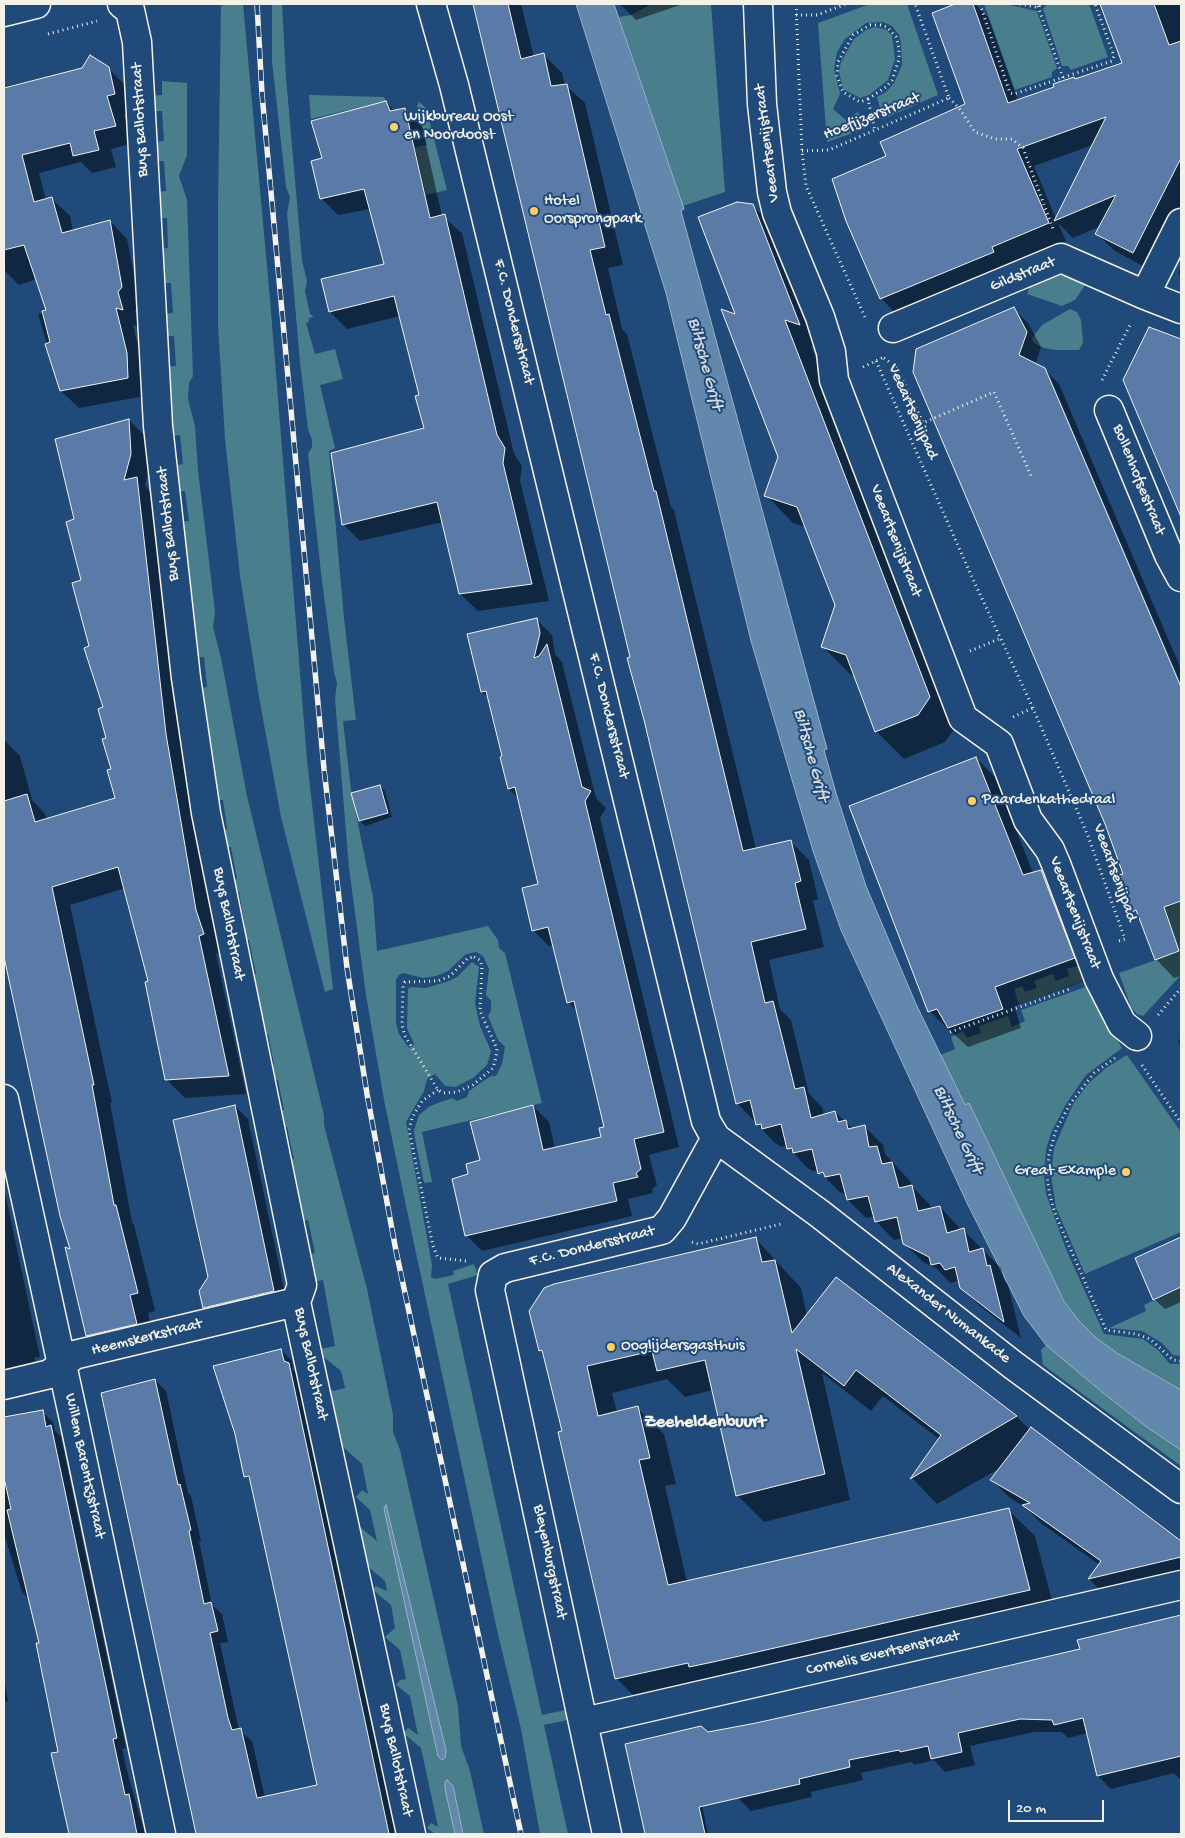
<!DOCTYPE html>
<style>
body{margin:0}
#map{position:relative;width:1185px;height:1838px;overflow:hidden;background:#1f4a7a;font-family:"Gochi Hand",sans-serif}
canvas{display:block}
.frame{position:absolute;inset:0;border:5px solid #f4f1e8;pointer-events:none}
.scale{position:absolute;left:1008px;top:1800px;width:96px;height:22px;box-sizing:border-box;border:2px solid #f4f1e8;border-top:0;padding-left:6px;font-size:15px;line-height:18px;white-space:nowrap;color:#f4f1e8;-webkit-text-stroke:4px #1f4a7a;paint-order:stroke}
</style>
<div id="map">
<canvas width="1185" height="1838"></canvas>
<div class="frame"></div>
<div class="scale">20 m</div>
</div>
<script>
const ctx = document.querySelector('canvas').getContext('2d');
ctx.lineJoin = 'round';
function fill(path, color) { ctx.fillStyle = color; ctx.fill(path, 'evenodd'); }
const toPath = rows => new Path2D(rows.map(r => 'M' + r).join(''));
function strokePath(path, color, width, dash) { ctx.strokeStyle = color; ctx.lineWidth = width; ctx.lineCap = dash ? 'butt' : 'round'; ctx.setLineDash(dash || []); ctx.stroke(path); }
function label(font, color, halo, rows, align = 'center') {
  ctx.font = font + ' "Gochi Hand",sans-serif'; ctx.lineWidth = 4; ctx.setLineDash([]); ctx.textBaseline = 'middle'; ctx.strokeStyle = halo; ctx.fillStyle = color; for (const [text, x, y, turn = 0] of rows) {
    ctx.save(); ctx.translate(x, y); ctx.rotate((+turn || 0) * Math.PI / 180); ctx.textAlign = isNaN(turn) ? turn : align; if (halo) ctx.strokeText(text, 0, 0); ctx.fillText(text, 0, 0); ctx.restore();
  }
}
fill(toPath([
 [228,4,243,4,270,299,307,760,333,989,325,992,281,817,259,697,240,576,225,439,218,326,218,205,221,6],
 [272,4,282,4,286,77,302,260,307,281,305,291,310,314,314,317,309,318,309,322,306,323,315,354,335,349,343,379,320,385,335,448,329,451,344,618,356,720,343,721,351,790,373,897,377,951,488,926,498,940,499,948,505,953,542,1103,422,1132,432,1182,424,1183,415,1139,414,1130,419,1115,430,1106,452,1098,457,1101,467,1097,469,1091,491,1076,496,1076,502,1064,505,1047,498,1040,488,1016,491,1011,491,1001,486,995,489,969,483,956,476,952,466,954,448,971,436,976,423,978,403,973,399,975,396,980,396,1023,399,1034,409,1048,414,1044,407,1028,408,989,411,987,426,988,449,981,457,977,472,962,479,967,475,1003,480,1026,491,1051,487,1065,473,1078,455,1087,445,1086,435,1074,427,1079,424,1091,406,1122,432,1265,431,1277,435,1279,454,1275,453,1271,474,1264,478,1275,448,1284,542,1715,570,1709,572,1719,544,1725,568,1834,540,1834,521,1729,497,1630,410,1225,384,1100,366,995,349,868,335,699,337,683,334,672,321,573,308,454,312,447,312,440,308,429,300,362,287,213,290,197,286,187,272,61],
 [652,4,711,4,725,192,683,206,619,17,631,15],
 [870,4,907,4,938,95,883,119,877,97,886,92,894,83,902,65,901,43,899,35,892,26,883,22,866,23,845,39,837,52,834,69,840,94,833,109,846,120,858,112,864,129,827,142,818,23],
 [984,4,1005,4,1037,11,1057,68,1052,72,1052,77,1015,90],
 [1047,4,1089,4,1108,57,1071,70,1068,66,1062,66,1043,9],
 [875,27,887,30,892,36,895,59,888,80,869,95,860,98,843,89,839,72,841,62,854,39,866,30],
 [162,81,187,83,187,155,179,176,187,200,193,376,189,383,188,399,195,426,198,470,215,611,213,627,221,658,247,796,324,1115,324,1125,367,1289,393,1415,393,1432,400,1450,458,1706,461,1746,470,1771,484,1834,435,1834,427,1828,431,1823,438,1827,421,1748,403,1733,408,1728,418,1735,410,1696,396,1685,400,1680,406,1679,400,1650,385,1637,395,1628,391,1605,373,1590,376,1586,387,1591,385,1581,358,1558,349,1518,377,1541,370,1510,356,1497,362,1490,368,1494,362,1464,333,1438,327,1386,333,1391,345,1388,341,1371,315,1350,335,1346,323,1280,308,1283,304,1256,315,1253,308,1220,296,1223,283,1162,294,1159,287,1127,276,1129,273,1113,284,1110,278,1080,266,1082,263,1067,274,1064,268,1034,257,1036,244,976,256,974,249,940,238,942,234,928,245,926,239,892,227,893,225,881,237,879,231,847,219,848,216,832,227,829,223,800,211,801,195,689,207,687,204,657,192,658,178,522,189,521,185,491,174,492,171,466,183,464,180,435,168,436,164,367,176,366,174,336,163,336,161,314,173,313,171,283,160,283,157,249,168,248,167,218,155,218,154,192,166,191,164,161,153,161,151,142,164,141,162,111,150,111,150,96,162,95],
 [309,95,384,97,386,101,311,119],
 [419,102,425,107,428,115,447,190,426,195,415,147,427,145,417,106],
 [1060,271,1086,284,1075,300,1062,306,1027,294,1031,283],
 [1070,309,1077,312,1081,320,1083,343,1079,350,1056,350,1044,348,1034,343,1032,338,1042,325],
 [1181,902,1181,975,1143,1016,1137,1014,1131,1007,1119,973,1179,952,1164,908],
 [1080,965,1085,980,1019,1004,1014,989,1022,986,1025,992,1037,988,1034,981,1053,974,1056,981,1069,976,1067,969],
 [1088,986,1096,1004,1122,1048,1086,1075,1066,1104,1051,1133,1046,1150,1044,1176,1046,1194,1066,1249,1104,1334,1143,1339,1158,1350,1170,1364,1181,1364,1181,1390,1117,1353,1095,1337,1079,1321,1064,1300,969,1103,965,1105,940,1055,955,1049,951,1037,963,1031,967,1038,981,1033,979,1026,1008,1016,1012,1027,1025,1021,1021,1010],
 [1127,1055,1181,1132,1181,1232,1085,1274,1056,1208,1051,1175,1054,1148,1073,1104,1089,1083,1106,1068],
 [1181,1288,1181,1356,1173,1355,1162,1343,1142,1331,1109,1328,1146,1311,1144,1305],
 [1046,1345,1102,1392,1148,1428,1181,1450,1181,1466,1043,1365,1041,1350]
]), '#497e8c');
const water = toPath([
 [576,4,614,4,683,206,684,209,681,211,827,749,824,750,836,793,866,886,916,1004,965,1105,969,1103,1064,1301,1079,1321,1095,1337,1117,1353,1181,1390,1181,1450,1148,1428,1102,1392,1046,1345,1024,1316,967,1203,841,930,813,851,751,641,666,293,576,4],
 [386,1505,446,1750,445,1758,442,1760,438,1756,386,1518,384,1508,386,1505],
 [447,1780,453,1786,463,1834,455,1834,445,1789,445,1782,447,1780]
]);
fill(water, '#6388ad');
strokePath(water, '#9db2c5', 1);
fill(toPath([
 [474,4,521,4,534,57,543,54,562,73,565,85,585,103,623,265,608,268,622,329,627,334,671,507,674,510,756,849,791,842,809,860,818,899,813,901,824,947,769,960,780,1009,791,1020,809,1094,822,1107,824,1115,835,1112,853,1129,864,1126,883,1145,885,1154,910,1181,912,1186,930,1205,931,1209,940,1207,958,1226,960,1231,963,1230,1001,1268,1004,1280,1008,1285,1021,1338,980,1306,961,1287,958,1281,950,1283,937,1269,923,1262,904,1243,903,1238,894,1240,876,1221,875,1216,866,1218,848,1200,846,1195,838,1191,819,1170,813,1171,806,1167,787,1145,782,1147,775,1143,737,1103],
 [620,4,683,4,636,20],
 [958,4,975,4,988,17,1018,101,1123,64,1102,4,1181,4,1181,210,1150,270,1115,251,1097,234,1101,226,1073,238,1058,223,1066,241,1009,265,1011,270,898,316,881,298,887,157,966,105,947,8],
 [1093,145,1056,219,1034,166],
 [108,68,126,86,132,112,124,114,133,143,111,149,116,167,92,173,81,162,39,173,46,200,52,199,70,216,73,231,110,221,127,239,140,305,135,310,140,326,133,325,144,372,145,396,79,408,61,391,38,314,47,311,37,279,19,285,4,270,4,87,83,69],
 [386,102,395,111,404,109,422,127,442,216,462,233,514,454,522,466,520,481,549,601,478,611,460,594,443,522,360,541,343,524,425,429,420,396,400,316,347,329,330,312,386,265,370,209,338,215,321,198,323,159],
 [753,206,781,234,826,351,811,346,957,725,945,742,904,759,876,731,855,676,850,674,823,647,836,605,806,527,793,523,766,495,779,457,737,316],
 [1181,267,1181,277,1178,273],
 [1013,308,1028,323,1041,347,1035,365,1044,369,1059,384,1181,669,1181,684,1050,377,1047,377,1181,690,1181,852,1134,873,1107,824,916,376],
 [1150,329,1181,340,1181,513,1124,380],
 [129,420,147,438,148,473,145,486,155,496,184,754,214,929,221,952,216,954,246,1094,185,1098,167,1080,150,982,125,888,70,905,112,1103,110,1103,132,1222,134,1225,155,1311,148,1313,155,1342,105,1354,87,1336,72,1251,61,1216,4,948,4,740,20,756,32,800,45,814,47,820,117,798,104,708,90,647,76,520],
 [536,619,552,635,555,654,562,662,596,798,606,808,600,818,679,1147,649,1155,657,1185,652,1189,653,1193,628,1199,632,1216,482,1251,466,1235,470,1175,533,1106,549,1122,555,1149,603,1138,606,1127,578,1012,568,1002,553,945,549,946,533,930,539,885,519,799,509,789,490,699,482,692],
 [976,758,995,777,1033,873,1041,871,1060,890,1093,978,1014,1006,1021,1028,968,1047,929,1011],
 [380,786,385,791,392,817,365,826,360,821,353,794],
 [1181,877,1181,976,1174,978,1156,959,1131,892],
 [1181,1036,1181,1045,1178,1042],
 [235,1106,248,1119,287,1304,218,1321,204,1307],
 [4,1188,40,1357,34,1358,36,1363,4,1371],
 [1181,1238,1181,1302,1165,1309,1154,1299,1137,1258],
 [756,1239,801,1288,807,1316,836,1279,1017,1417,1030,1430,1031,1428,1181,1543,1181,1581,1107,1597,1089,1579,1100,1565,1042,1524,1025,1507,1010,1498,992,1480,1002,1467,937,1504,912,1478,939,1439,883,1396,871,1411,822,1373,850,1500,764,1522,738,1496,713,1390,685,1397,667,1379,612,1393,617,1412,637,1408,664,1434,676,1484,665,1486,687,1582,1008,1510,1035,1536,1056,1616,643,1705,616,1678,563,1432,545,1355,540,1350],
 [281,1350,292,1361,293,1370,299,1375,397,1834,328,1834,326,1825,284,1834,197,1834,102,1394,155,1380,166,1391,188,1493,191,1496,201,1541,199,1541,212,1605,222,1614,228,1642,220,1643,239,1730,252,1741,265,1797,318,1786,252,1482,246,1476],
 [42,1412,53,1422,55,1431,61,1437,126,1748,122,1749,129,1779,145,1834,71,1834,68,1824,77,1822,40,1643,30,1601,22,1592,4,1534,4,1418],
 [1181,1617,1181,1780,1174,1773,1111,1789,1098,1776,1088,1733,1068,1738,1062,1732,1034,1732,970,1746,975,1765,945,1772,934,1760,914,1765,912,1762,861,1773,863,1780,811,1792,812,1797,751,1811,738,1798,721,1731,1081,1650,1079,1641],
 [4,1677,8,1701,4,1702],
 [627,1745,690,1746,708,1834,645,1834]
]), '#0007');
const building = toPath([
 [473,4,508,4,521,59,544,53,551,86,567,84,605,247,590,250,606,315,609,314,654,491,656,491,743,851,791,840,801,881,795,883,806,929,751,942,765,1003,773,1001,795,1089,804,1087,811,1118,835,1111,838,1122,846,1120,848,1129,865,1125,869,1147,877,1146,882,1164,892,1162,899,1188,912,1185,918,1211,940,1206,947,1233,964,1228,969,1252,983,1248,987,1266,990,1265,1004,1322,960,1288,955,1267,945,1270,940,1263,931,1265,929,1257,903,1244,897,1217,875,1222,868,1196,847,1200,840,1174,825,1177,823,1172,818,1174,812,1149,793,1153,792,1148,787,1149,781,1124,762,1129,761,1124,756,1125,750,1100,736,1104,644,720,627,658,630,657,473,4],
 [955,4,973,4,1008,103,1054,87,1053,84,1074,77,1075,79,1122,63,1100,4,1154,4,1169,45,1181,41,1181,158,1133,253,1095,234,1116,195,1054,221,1106,117,1017,149,1049,223,992,247,994,252,880,299,846,221,832,179,886,156,880,142,965,104,932,13,955,4],
 [90,55,109,67,115,94,107,96,116,126,94,131,99,150,73,156,70,143,22,155,34,202,52,197,62,233,110,220,122,287,118,292,123,310,116,308,127,353,128,378,60,391,45,344,50,342,42,311,46,310,24,245,4,250,4,88,82,68,90,55],
 [386,101,390,111,405,108,430,218,445,214,497,435,505,448,503,463,532,584,459,594,437,502,342,525,331,453,424,428,415,396,419,395,394,296,329,312,321,279,384,264,364,189,320,199,311,161,322,158,311,121,386,101],
 [737,202,753,204,800,325,785,320,930,697,918,715,875,732,846,655,821,647,835,605,797,507,764,496,778,457,721,309,735,314,698,217,737,202],
 [1014,307,1027,332,1019,355,1045,368,1181,687,1181,901,1164,907,1179,951,1155,960,1136,910,1132,912,1125,894,1118,875,1123,874,1105,824,913,372,916,349,1014,307],
 [1149,327,1181,339,1181,517,1123,380,1149,327],
 [129,419,131,454,124,480,137,477,166,734,196,910,204,934,199,936,229,1076,165,1080,145,982,148,981,118,867,52,887,94,1085,92,1085,114,1205,116,1205,138,1293,130,1295,137,1324,86,1336,65,1247,70,1249,60,1216,4,957,4,801,27,794,35,822,115,798,107,770,111,769,102,739,106,738,98,709,103,707,84,648,89,646,72,583,81,580,66,522,74,519,55,439,129,419],
 [537,618,540,633,534,658,539,656,547,644,582,787,591,791,585,801,664,1132,634,1139,641,1169,636,1173,638,1177,613,1183,617,1201,465,1236,452,1179,468,1174,466,1164,480,1160,470,1122,533,1105,543,1150,601,1137,599,1128,604,1127,574,1001,567,1003,548,927,532,931,522,888,538,884,515,787,508,789,500,757,502,756,486,691,481,692,467,634,537,618],
 [976,757,1023,875,1041,870,1075,958,995,987,1003,1009,948,1028,937,1009,928,1012,849,806,976,757],
 [380,785,388,813,359,821,351,793,380,785],
 [235,1105,274,1291,203,1308,199,1291,208,1277,173,1120,235,1105],
 [756,1237,762,1262,775,1260,792,1333,836,1277,1017,1416,910,1479,941,1435,856,1370,844,1386,796,1349,825,1474,736,1496,705,1360,657,1371,652,1351,587,1366,598,1416,638,1406,650,1458,639,1460,668,1585,1009,1508,1030,1590,713,1662,689,1667,688,1663,615,1679,558,1432,562,1431,542,1350,539,1351,529,1311,544,1288,554,1284,756,1237],
 [1181,1237,1181,1287,1153,1300,1135,1258,1181,1237],
 [281,1349,284,1361,289,1363,389,1834,196,1834,101,1393,155,1379,178,1485,180,1484,191,1530,189,1531,204,1604,211,1602,218,1631,210,1633,228,1718,232,1730,241,1728,257,1798,317,1785,249,1476,244,1477,235,1434,213,1366,281,1349],
 [43,1410,46,1427,51,1425,117,1738,113,1739,125,1795,129,1794,137,1834,69,1834,51,1753,58,1752,36,1643,39,1643,7,1510,11,1509,4,1478,4,1417,43,1410],
 [1031,1427,1181,1541,1181,1557,1088,1579,1101,1561,1022,1505,1030,1503,990,1480,1031,1427],
 [1181,1615,1181,1756,1097,1776,1083,1718,1054,1725,1052,1720,1020,1719,958,1733,962,1752,931,1759,928,1746,900,1752,899,1750,849,1760,850,1767,799,1779,800,1784,699,1807,705,1834,645,1834,625,1744,701,1726,708,1732,756,1723,887,1694,1080,1649,1077,1640,1181,1615]
]);
fill(building, '#5a7ba8');
strokePath(building, '#f4f1e8', 1);
const street = toPath([
 [122,4,130,10,137,42,158,426,186,678,206,813,302,1285,296,1302,411,1834],
 [431,4,454,85,706,1121,711,1130,716,1138,820,1214,1013,1365,1181,1489],
 [758,4,762,104,772,192,777,213,820,317,831,352,834,380,963,718,999,744,1028,820,1050,850,1056,864,1099,979,1122,1024,1137,1036],
 [1145,295,1181,223],
 [893,328,1061,258,1145,295,1181,309],
 [1109,410,1169,555,1181,577],
 [4,1099,73,1415,161,1834],
 [4,1385,50,1374,74,1355,296,1302],
 [584,1722,1181,1585],
 [607,1834,490,1290,493,1275,505,1268,662,1230,672,1218,716,1138]
]);
const secondary = toPath([
 [4,12,36,4]
]);
strokePath(street, '#f4f1e8', 31);
strokePath(secondary, '#f4f1e8', 31);
strokePath(toPath([
 [796,4,802,151,806,186,865,317],
 [980,4,1010,93,1014,94,1112,61,1114,56,1095,4],
 [1020,4,1036,7,1043,4],
 [1038,6,1063,78],
 [796,15,817,15,846,4],
 [48,34,97,21],
 [949,98,959,108,975,132,995,139,1012,139,1023,148,1053,229],
 [868,99,860,102,843,92,837,76,838,62,853,35,870,25,880,25,887,27,896,37,899,48,899,59,892,80,886,87,868,99,875,131],
 [802,151,829,150,949,98,915,4],
 [884,358,897,368,923,423,994,392,1032,478],
 [876,361,971,575,1033,708,1088,836,1125,939,1116,942],
 [863,367,884,357],
 [1102,380,1131,323],
 [970,651,1001,638],
 [1013,717,1033,708],
 [474,957,480,960,482,966,480,1011,497,1049,496,1057,493,1068,473,1085,457,1092,443,1093,438,1090,405,1036,402,1025,403,986,405,982,438,981,450,976,468,958,474,957],
 [1158,1015,1181,988],
 [950,1032,1070,989],
 [1115,1058,1094,1073,1070,1104,1056,1130,1049,1155,1047,1178,1050,1196,1056,1216,1106,1330,1136,1334,1150,1339,1173,1360,1181,1361],
 [1142,1065,1181,1123],
 [438,1090,422,1101,412,1118,409,1130,433,1246,438,1258,467,1261],
 [692,1242,698,1244,781,1224]
]), '#f4f1e8', 3, [1, 4]);
strokePath(street, '#1f4a7a', 28);
strokePath(secondary, '#1f4a7a', 28);
const rail = toPath([
 [257,4,262,94,324,769,347,968,367,1094,396,1251,521,1834]
]);
strokePath(rail, '#f4f1e8', 5.5);
strokePath(rail, '#1f4a7a', 4, [11]);
for (const [x, y, r, color] of [
 [394,127,5,"#ffd166"],
 [534,211,5,"#ffd166"],
 [972,801,5,"#ffd166"],
 [1126,1172,5,"#ffd166"],
 [611,1347,5,"#ffd166"]
]) { const dot = new Path2D(); dot.arc(x, y, r, 0, 2 * Math.PI); ctx.fillStyle = color; ctx.fill(dot); strokePath(dot, '#1f4a7a', 2); }
label('16px', '#f4f1e8', '#1f4a7a', [
 ["Hoefijzerstraat",872,117,-22],
 ["Buys Ballotstraat",141,120,-93],
 ["Veeartsenijstraat",768,143,-97],
 ["Gildstraat",1023,275,-22],
 ["F.C. Dondersstraat",513,322,76],
 ["Veeartsenijpad",912,412,66],
 ["Bollenhofsestraat",1138,480,68],
 ["Buys Ballotstraat",169,524,-96],
 ["Veeartsenijstraat",895,541,69],
 ["F.C. Dondersstraat",608,716,76],
 ["Veeartsenijpad",1114,873,70],
 ["Veeartsenijstraat",1074,913,69],
 ["Buys Ballotstraat",228,924,79],
 ["F.C. Dondersstraat",592,1247,-14],
 ["Alexander Numankade",948,1314,38],
 ["Heemskerkstraat",147,1338,-14],
 ["Buys Ballotstraat",310,1364,78],
 ["Willem Barentszstraat",84,1466,78],
 ["Bleyenburgstraat",549,1562,78],
 ["Cornelis Evertsenstraat",883,1654,-13],
 ["Buys Ballotstraat",395,1760,78]
]);
label('16px', '#f4f1e8', '#1f4a7a', [
 ["Wijkbureau Oost",404,118],
 ["en Noordoost",404,136],
 ["Hotel",544,202],
 ["Oorsprongpark",544,220],
 ["Paardenkathedraal",982,801],
 ["Great Example",1116,1172,"right"],
 ["Ooglijdersgasthuis",621,1347]
], 'left');
label('italic 18px', '#d7dcdc', '#1f4a7a', [
 ["Biltsche Grift",704,364,75],
 ["Biltsche Grift",810,755,75],
 ["Biltsche Grift",957,1130,65]
]);
label('bold 18px', '#f4f1e8', '#1f4a7a', [
 ["Zeeheldenbuurt",705,1423]
]);
</script>
